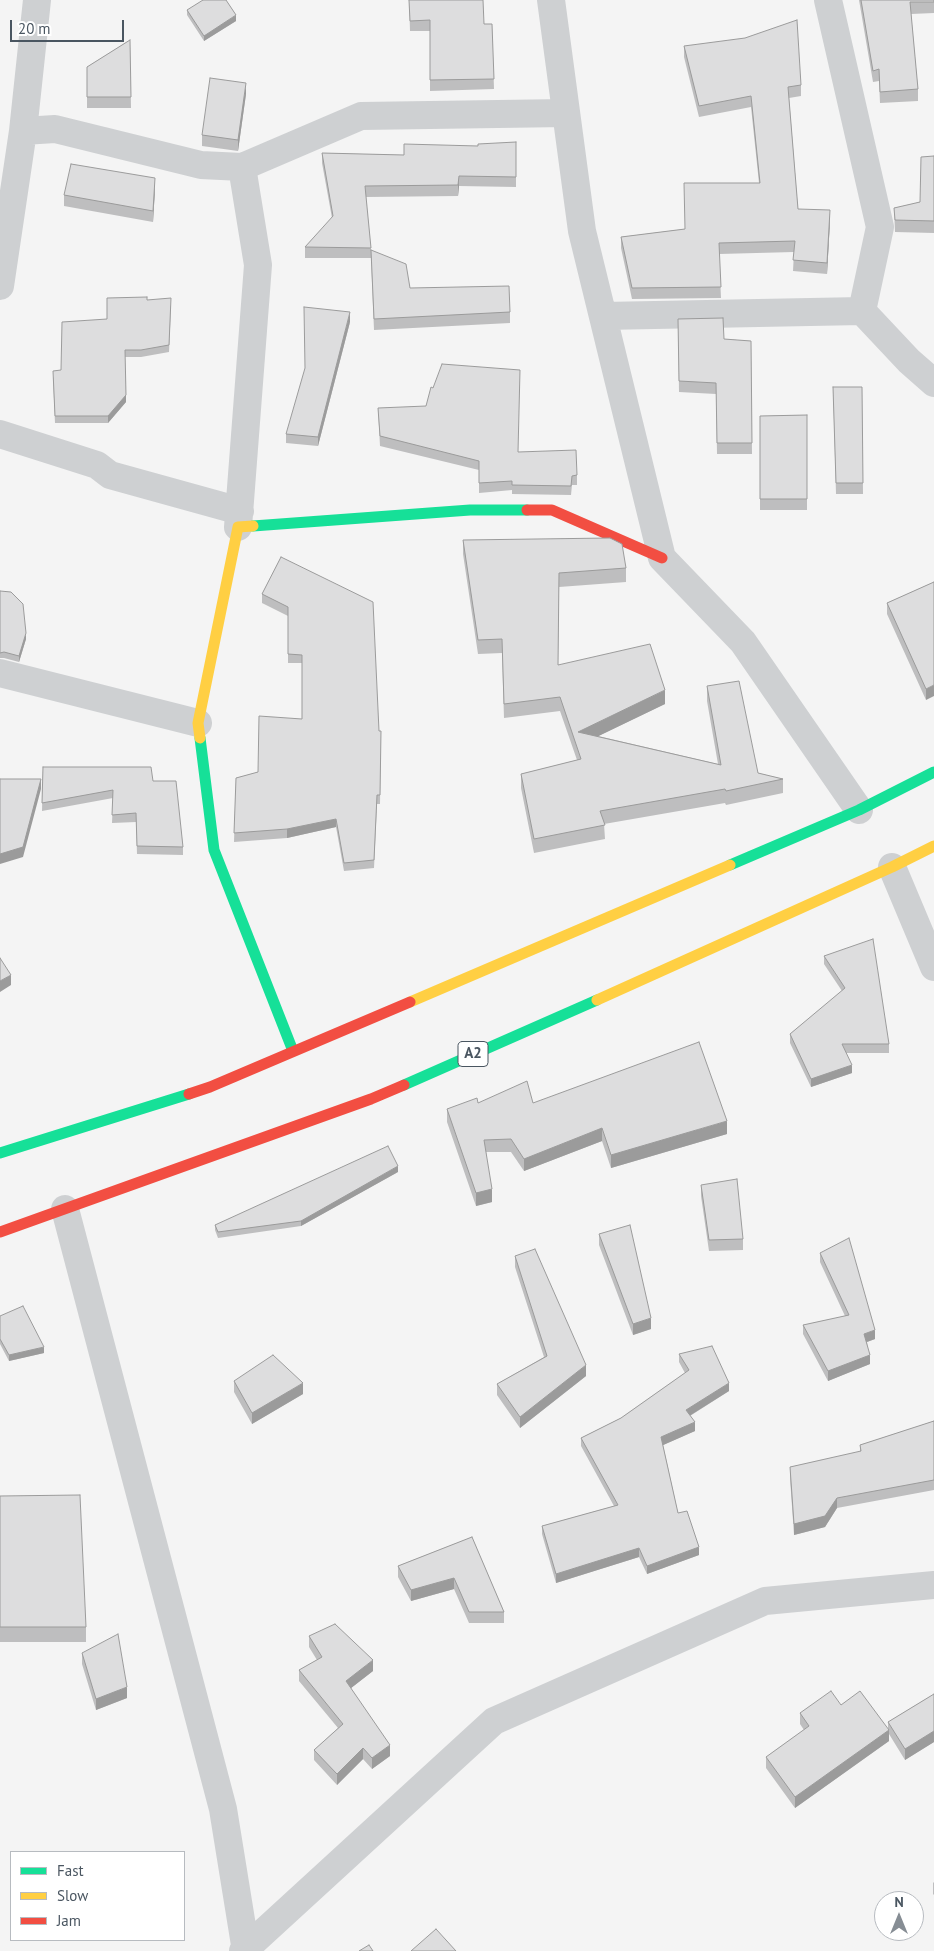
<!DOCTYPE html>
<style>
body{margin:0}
#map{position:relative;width:934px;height:1951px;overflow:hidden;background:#f4f4f4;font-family:"PT Sans",sans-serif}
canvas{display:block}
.legend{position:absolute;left:10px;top:1851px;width:175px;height:90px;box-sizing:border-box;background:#fff;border:1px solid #b7bbc0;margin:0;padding:6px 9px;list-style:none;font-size:15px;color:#4a5661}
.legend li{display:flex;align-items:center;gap:10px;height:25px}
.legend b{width:25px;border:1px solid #b7bbc0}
.north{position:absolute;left:874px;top:1891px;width:50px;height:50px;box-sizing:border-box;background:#fff;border:1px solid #b7bbc0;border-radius:50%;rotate:0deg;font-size:14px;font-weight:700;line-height:20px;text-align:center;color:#4a5661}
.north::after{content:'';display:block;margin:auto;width:18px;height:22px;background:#868d94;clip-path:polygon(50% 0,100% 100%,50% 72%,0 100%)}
.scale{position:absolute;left:10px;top:20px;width:114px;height:22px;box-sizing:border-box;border:2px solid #4a5661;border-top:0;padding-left:6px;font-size:15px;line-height:18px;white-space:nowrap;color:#4a5661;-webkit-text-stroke:4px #fff;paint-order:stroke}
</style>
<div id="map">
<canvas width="934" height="1951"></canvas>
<ul class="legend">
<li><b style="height:6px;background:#16e098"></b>Fast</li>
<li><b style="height:6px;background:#ffcf43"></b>Slow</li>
<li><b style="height:6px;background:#f24e42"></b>Jam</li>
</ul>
<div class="north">N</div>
<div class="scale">20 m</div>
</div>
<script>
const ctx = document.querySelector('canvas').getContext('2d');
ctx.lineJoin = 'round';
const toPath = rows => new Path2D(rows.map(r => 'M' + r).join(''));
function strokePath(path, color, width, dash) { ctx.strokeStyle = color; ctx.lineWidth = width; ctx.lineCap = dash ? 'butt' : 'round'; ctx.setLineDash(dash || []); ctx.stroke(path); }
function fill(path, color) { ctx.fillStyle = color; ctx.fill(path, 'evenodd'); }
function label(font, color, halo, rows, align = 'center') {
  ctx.font = font + ' "PT Sans",sans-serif'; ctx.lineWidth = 4; ctx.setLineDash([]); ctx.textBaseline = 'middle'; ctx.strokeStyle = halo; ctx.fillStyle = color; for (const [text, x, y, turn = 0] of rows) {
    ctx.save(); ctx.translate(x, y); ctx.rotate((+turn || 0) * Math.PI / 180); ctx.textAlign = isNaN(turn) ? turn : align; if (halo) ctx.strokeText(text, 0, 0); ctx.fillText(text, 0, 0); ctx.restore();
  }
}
strokePath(toPath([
 [551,0,582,231,662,558,743,642,859,810],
 [828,0,880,227,862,311],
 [23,131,55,129,201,165,242,167],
 [0,286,23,131,37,0],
 [603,316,862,311,909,361,934,383],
 [0,434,97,465,110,475,240,511],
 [238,527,258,265,242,167,361,116,566,113],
 [0,673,198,723],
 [892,867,934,967],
 [65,1209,223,1809,246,1951],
 [243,1951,494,1721,765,1601,934,1585]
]), '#ced0d2', 28);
strokePath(toPath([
 [253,526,470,510,527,510],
 [200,738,214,850,293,1051],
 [730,865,859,810,934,772],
 [404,1085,597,1000],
 [0,1153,189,1094]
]), '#16e098', 11);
strokePath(toPath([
 [200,738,198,723,238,527,253,526],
 [597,1000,892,867,934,846],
 [410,1002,730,865]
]), '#ffcf43', 11);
strokePath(toPath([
 [527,510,552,510,662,558],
 [189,1094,210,1087,410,1002],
 [0,1232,371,1099,404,1085]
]), '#f24e42', 11);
fill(toPath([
 [409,0,484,24,492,24,494,89,430,91,430,31,410,31],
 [859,0,934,0,934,13,911,14,918,89,918,101,880,103,879,81,873,82],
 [187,10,236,21,204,41,187,15],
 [130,40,131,108,87,108,87,67],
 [684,46,801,85,801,96,789,98,798,209,830,221,827,274,793,271,794,252,719,254,721,298,632,299,621,248,621,237,685,229,759,183,751,107,699,117,684,57],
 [246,94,238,151,202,146,202,135],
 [516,142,516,187,459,186,458,196,366,197,371,250,410,288,510,312,510,323,374,330,371,258,305,258,305,247,332,218,322,163,322,153,404,155,478,146],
 [934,156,934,233,895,232,894,208,920,202],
 [155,189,153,222,64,206,64,195],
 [147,300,171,306,169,352,141,357,125,357,126,402,108,423,55,423,53,378,61,370,107,319],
 [678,319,724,339,751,341,752,454,717,454,716,394,679,392],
 [350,322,318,446,286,443,286,434],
 [833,387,862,387,863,494,836,494],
 [378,408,518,452,577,475,577,485,572,485,571,495,512,494,512,490,479,493,479,470,380,446],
 [807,415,807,510,760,510,760,416],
 [463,540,626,568,626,582,559,587,558,665,665,704,598,736,718,764,707,701,707,686,758,773,783,779,783,793,726,805,725,803,604,824,605,839,534,853,521,788,521,774,577,760,560,711,504,718,502,653,478,654,463,554],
 [281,557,379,731,381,731,380,804,377,804,374,868,344,871,336,827,287,838,234,842,236,778,258,772,302,719,302,663,288,663,288,616,262,603,262,594],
 [934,582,926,700,887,614,887,603],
 [0,591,26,639,19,662,4,658,0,658],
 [43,767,153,781,183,847,183,855,137,854,136,822,112,823,113,798,42,811],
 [824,956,889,1044,889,1053,846,1053,852,1073,811,1087,790,1043,790,1034,842,991,824,964],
 [478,1103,727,1134,611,1168,602,1141,524,1171,511,1152,486,1152,492,1202,476,1206,447,1122,447,1109],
 [398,1172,301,1226,218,1238,215,1230,215,1225],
 [701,1185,743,1239,743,1250,709,1251,701,1196],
 [599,1234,651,1329,633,1335,599,1245],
 [820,1253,875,1339,867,1342,870,1364,828,1381,803,1334,803,1325,845,1316,820,1262],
 [515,1256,586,1376,520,1428,497,1395,497,1384,544,1357,515,1267],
 [0,1316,44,1353,9,1361,0,1344],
 [679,1354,729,1391,690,1416,695,1431,663,1445,678,1513,699,1555,647,1574,639,1557,556,1583,542,1534,542,1526,614,1506,581,1446,581,1438,621,1418,685,1373,679,1362],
 [234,1381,303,1394,252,1424,234,1392],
 [934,1421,934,1490,837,1508,825,1527,794,1535,790,1478,790,1467,860,1452,860,1445],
 [0,1496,86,1627,86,1642,0,1642],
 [472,1537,504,1612,504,1623,469,1623,454,1589,411,1601,398,1577,398,1566],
 [309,1636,373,1671,351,1688,390,1756,372,1769,363,1759,337,1785,314,1760,314,1750,338,1728,299,1681,299,1670,317,1660,309,1647],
 [82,1653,127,1698,96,1710,82,1664],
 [934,1694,934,1742,905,1760,889,1734,889,1741,795,1808,766,1768,766,1757,804,1730,800,1724,800,1713,841,1705,888,1729,888,1722],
 [934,1882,934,1895,933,1894,933,1883]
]), '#bebebf');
fill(toPath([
 [236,15,236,21,204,41,204,36],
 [246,83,246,94,238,151,238,140],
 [459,176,459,186,458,196,458,185],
 [155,178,155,189,153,222,153,211],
 [830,210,830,221,827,274,827,263],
 [350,312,350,322,318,446,318,437],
 [126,395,126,402,108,423,108,416],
 [26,633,26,639,19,662,19,656],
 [934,685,934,696,926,700,926,689],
 [665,690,665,704,578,746,578,732],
 [41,779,41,789,23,857,0,864,0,854],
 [336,819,336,827,287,838,287,829],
 [11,975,11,985,0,992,0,981],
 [852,1065,852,1073,811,1087,811,1079],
 [727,1121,727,1134,611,1168,611,1155],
 [602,1128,602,1141,524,1171,524,1159],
 [398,1166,398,1172,301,1226,301,1221],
 [492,1189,492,1202,476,1206,476,1193],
 [651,1318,651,1329,633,1335,633,1324],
 [875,1330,875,1339,864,1343,864,1334],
 [44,1347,44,1353,9,1361,9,1355],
 [870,1355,870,1364,828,1381,828,1371],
 [586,1365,586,1376,520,1428,520,1417],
 [303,1383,303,1394,252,1424,252,1413],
 [729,1383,729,1391,686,1418,686,1410],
 [695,1422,695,1431,661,1446,661,1437],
 [837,1498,837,1508,825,1527,794,1535,794,1524],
 [699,1547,699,1555,647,1574,647,1566],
 [639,1548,639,1557,556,1583,556,1574],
 [454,1578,454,1589,411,1601,411,1590],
 [373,1660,373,1671,346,1692,346,1681],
 [127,1687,127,1698,96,1710,96,1699],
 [889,1730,889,1741,795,1808,795,1797],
 [934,1731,934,1742,905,1760,905,1749],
 [390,1745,390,1756,372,1769,372,1758],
 [363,1748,363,1759,337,1785,337,1774]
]), '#9b9b9b');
const building = toPath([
 [203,0,226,0,236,15,204,36,187,10,203,0],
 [409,0,483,0,484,24,492,24,494,79,430,80,430,20,410,21,409,0],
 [861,0,934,0,934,2,910,2,918,89,880,92,879,69,873,71,861,0],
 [797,20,801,85,788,87,798,209,830,210,827,263,793,260,795,241,719,243,721,287,632,288,621,237,685,229,684,183,760,183,751,96,699,106,684,46,745,38,797,20],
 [130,40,131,97,87,97,87,67,130,40],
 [210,78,246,83,238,140,202,135,210,78],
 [516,142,516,177,459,176,458,185,365,186,371,248,305,247,333,216,322,153,404,155,404,144,478,146,478,144,516,142],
 [934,156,934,221,895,220,894,208,920,202,921,157,934,156],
 [71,164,155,178,153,211,64,195,71,164],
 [371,250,406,264,410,288,509,286,510,312,374,319,371,250],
 [147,297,147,300,171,298,169,345,141,350,125,350,126,395,108,416,55,416,53,371,61,370,62,322,107,319,107,298,147,297],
 [304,307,350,312,318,437,286,434,305,368,304,307],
 [723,318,724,339,751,341,752,443,717,443,716,383,679,381,678,319,723,318],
 [442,364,520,370,518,452,576,450,577,475,572,476,571,486,512,485,512,481,479,483,479,461,380,436,378,408,426,406,431,387,433,388,442,364],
 [833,387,862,387,863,483,836,483,833,387],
 [807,415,807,499,760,499,760,416,807,415],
 [610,538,622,544,626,568,559,573,558,665,650,644,665,690,578,732,721,765,707,686,739,681,758,773,783,779,726,791,725,789,600,811,605,825,534,839,521,774,581,759,560,697,504,704,502,639,478,640,463,540,610,538],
 [281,557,373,602,379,731,381,731,380,795,377,795,374,860,344,863,336,819,287,829,234,833,236,778,258,772,259,716,302,719,302,655,288,654,288,607,262,594,281,557],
 [934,582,934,685,926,689,887,603,934,582],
 [0,591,11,592,23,604,26,633,19,656,4,652,0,653,0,591],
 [43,767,151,767,153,781,176,781,183,847,137,846,136,813,112,815,113,790,42,803,43,767],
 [0,779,41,779,23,847,0,854,0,779],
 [873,939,889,1044,842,1044,852,1065,811,1079,790,1034,845,988,824,956,873,939],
 [0,958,11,975,0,981,0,958],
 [699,1042,727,1121,611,1155,602,1128,524,1159,511,1139,484,1140,492,1189,476,1193,447,1109,477,1098,478,1103,527,1081,533,1103,699,1042],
 [388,1146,398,1166,301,1221,218,1232,215,1225,388,1146],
 [737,1179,743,1239,709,1240,701,1185,737,1179],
 [630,1225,651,1318,633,1324,599,1234,630,1225],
 [849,1238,875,1330,864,1334,870,1355,828,1371,803,1325,849,1315,820,1253,849,1238],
 [535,1249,586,1365,520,1417,497,1384,547,1356,515,1256,535,1249],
 [23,1306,44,1347,9,1355,0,1339,0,1316,23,1306],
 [712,1346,729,1383,686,1410,695,1422,661,1437,678,1513,687,1511,699,1547,647,1566,639,1548,556,1574,542,1526,618,1505,581,1438,621,1418,689,1370,679,1354,712,1346],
 [273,1355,303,1383,252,1413,234,1381,273,1355],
 [934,1421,934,1480,837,1498,825,1516,794,1524,790,1467,861,1451,860,1445,934,1421],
 [80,1495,86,1627,0,1627,0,1496,80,1495],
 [472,1537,504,1612,469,1612,454,1578,411,1590,398,1566,472,1537],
 [335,1624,373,1660,346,1681,390,1745,372,1758,363,1748,337,1774,314,1750,343,1724,299,1670,322,1657,309,1636,335,1624],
 [118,1634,127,1687,96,1699,82,1653,118,1634],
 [831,1691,841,1705,860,1691,889,1730,795,1797,766,1757,809,1726,800,1713,831,1691],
 [934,1694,934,1731,905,1749,888,1722,934,1694],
 [436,1929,456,1951,411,1951,436,1929],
 [369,1945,373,1951,359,1951,369,1945]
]);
fill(building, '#ddddde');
strokePath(building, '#9b9b9b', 1);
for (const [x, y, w] of [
 [473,1054,30]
]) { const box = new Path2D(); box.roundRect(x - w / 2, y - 12.5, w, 25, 4); ctx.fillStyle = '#fff'; ctx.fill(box); strokePath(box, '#4a5661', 1); }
label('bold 15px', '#4a5661', null, [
 ["A2",473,1054]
]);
</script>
